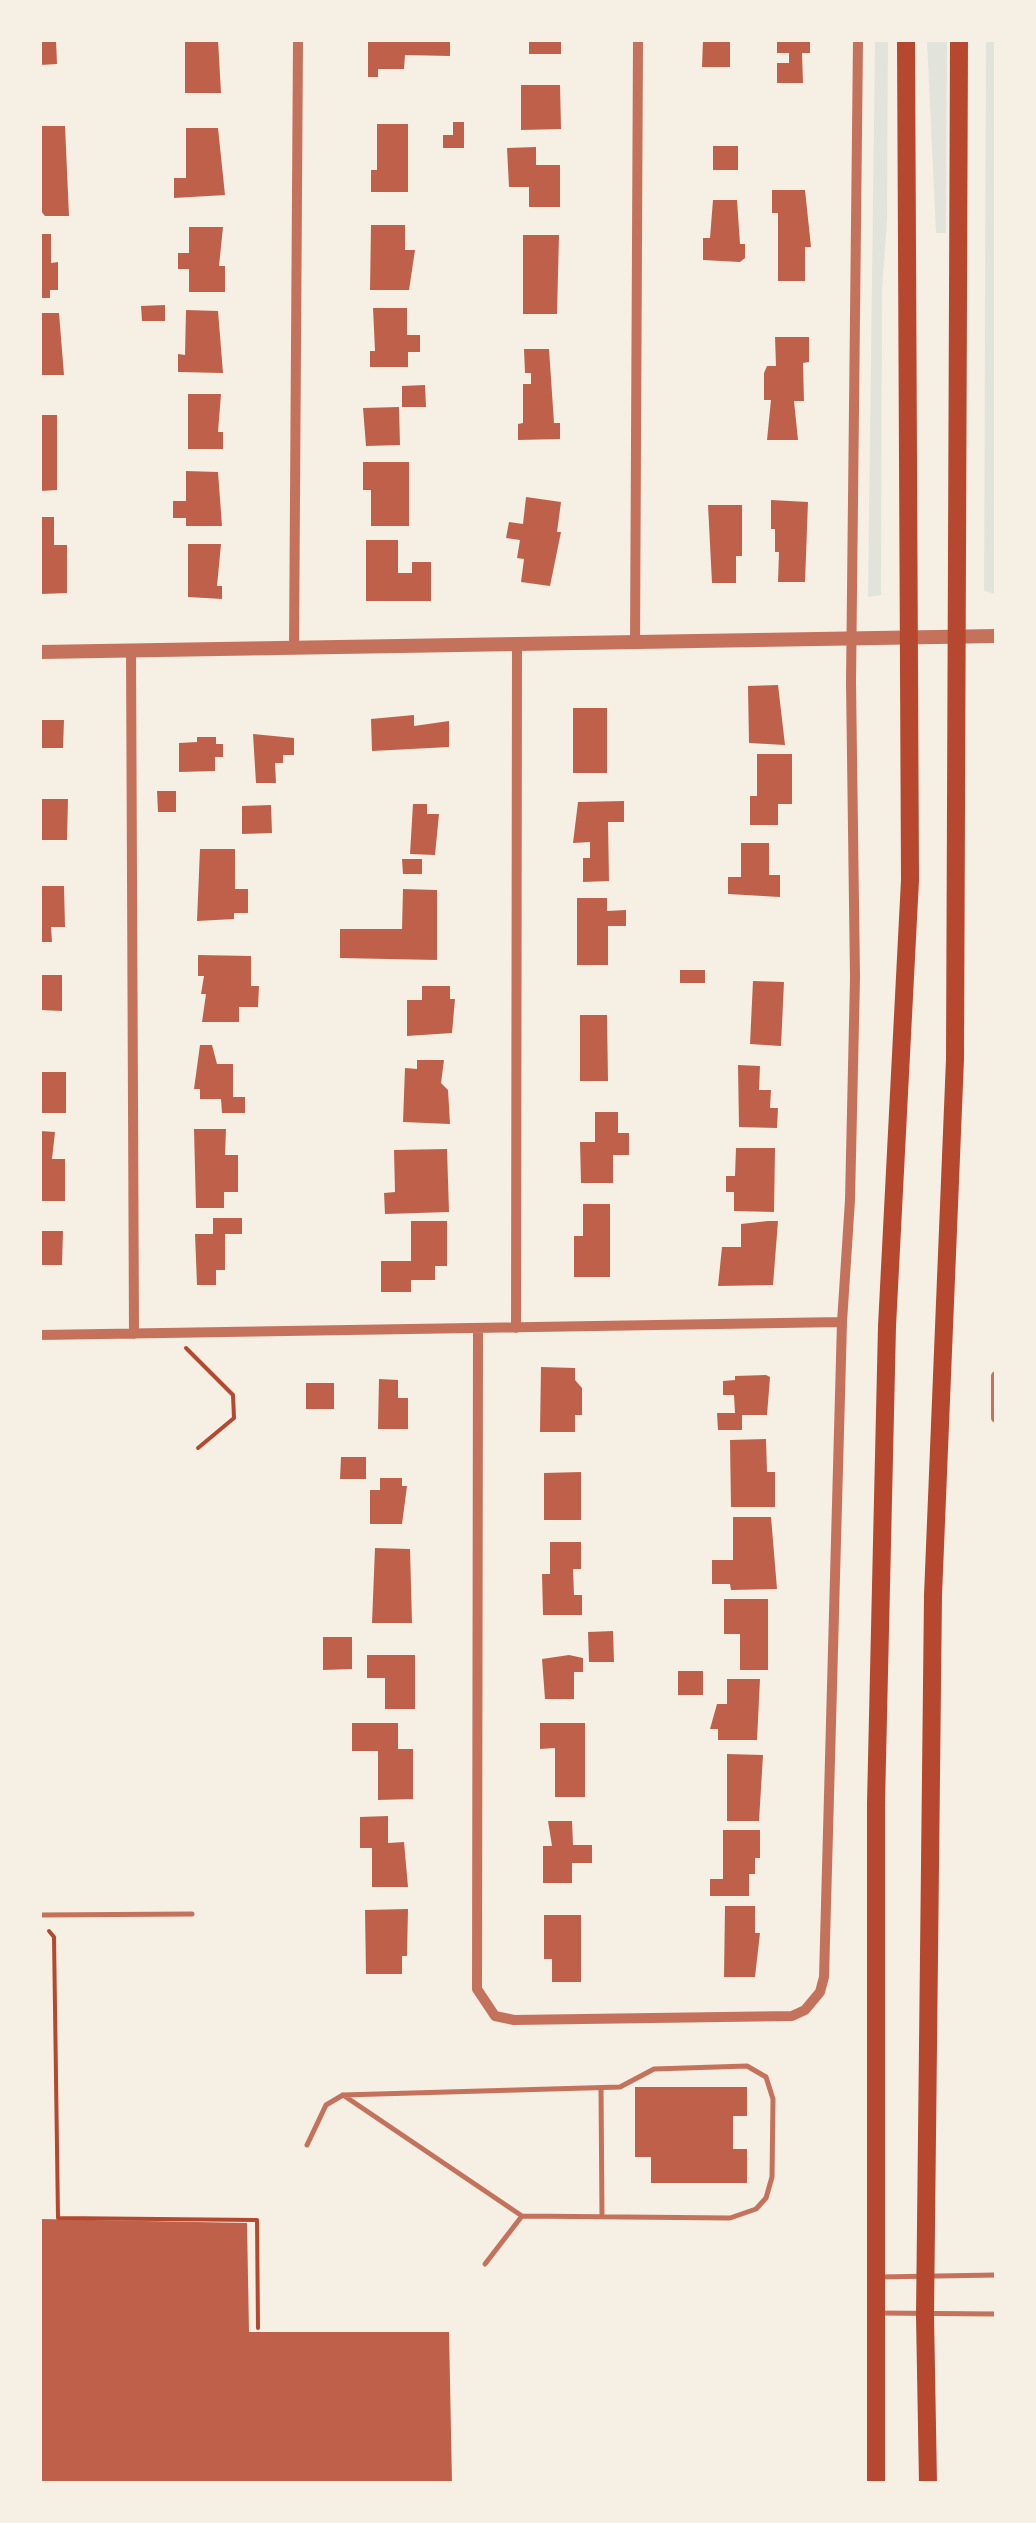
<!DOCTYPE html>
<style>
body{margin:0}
#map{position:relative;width:1036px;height:2523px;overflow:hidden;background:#f6efe4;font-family:Rubik,sans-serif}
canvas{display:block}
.frame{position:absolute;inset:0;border:42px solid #f6efe4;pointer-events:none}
</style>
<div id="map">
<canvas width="1036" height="2523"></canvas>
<div class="frame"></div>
</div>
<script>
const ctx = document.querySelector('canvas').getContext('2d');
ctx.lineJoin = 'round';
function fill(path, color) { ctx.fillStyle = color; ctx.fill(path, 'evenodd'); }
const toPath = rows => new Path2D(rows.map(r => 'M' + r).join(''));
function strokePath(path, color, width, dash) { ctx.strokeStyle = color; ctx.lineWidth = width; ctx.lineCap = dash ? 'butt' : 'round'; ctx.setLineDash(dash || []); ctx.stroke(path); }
fill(toPath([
 [875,40,888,40,887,220,882,290,881,595,868,597],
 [927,40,947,40,946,233,936,233],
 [986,40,996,40,996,594,984,591]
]), '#e2e4dc');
fill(toPath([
 [40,40,56,40,57,64,40,65],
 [185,40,218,40,221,93,185,93],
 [368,40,450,40,450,56,405,55,404,69,378,69,378,77,368,77],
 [529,40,561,40,561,54,529,54],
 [703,40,730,40,730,67,702,67],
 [777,40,810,40,810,53,802,53,803,83,777,83,777,63,789,63,789,53,777,53],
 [521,85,560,85,561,129,521,130],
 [453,122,464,122,464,148,443,148,443,135,453,135],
 [377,124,408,124,408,192,371,192,371,170,377,170],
 [40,126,65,126,69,216,45,216,40,210],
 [186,128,218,128,225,195,174,198,174,178,186,178],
 [713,146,738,146,738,170,713,170],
 [536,147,536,165,560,165,560,207,529,207,529,187,509,187,507,148],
 [772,190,805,190,811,247,805,247,805,281,778,281,778,213,772,213],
 [713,200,737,200,740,244,745,244,745,258,740,262,703,260,703,238,710,238],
 [371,225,405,225,405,250,415,250,409,290,370,290],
 [189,227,223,227,219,266,225,266,225,292,189,292,189,269,178,269,178,253,189,253],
 [40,234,51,234,51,263,58,262,58,290,50,290,50,298,40,298],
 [523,235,559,235,557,314,523,314],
 [165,305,165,321,142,321,141,306],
 [373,308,407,308,407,335,420,335,420,352,408,352,408,367,370,367,370,351,375,351],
 [186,310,218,311,223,373,178,372,178,354,185,355],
 [40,313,59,313,64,375,40,375],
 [775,337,809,337,809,362,803,363,804,401,794,401,798,440,767,440,771,400,764,400,764,373,767,366,776,366],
 [524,349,549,349,554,423,560,423,560,439,518,440,518,424,523,423,523,384,531,384,531,373,525,373],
 [425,385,426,407,402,407,402,386],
 [188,394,221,394,218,432,223,432,223,449,188,449],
 [399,407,400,445,366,446,363,408],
 [40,415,57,415,57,490,40,491],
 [363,462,409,462,409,526,371,526,371,490,363,490],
 [186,471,218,472,222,526,186,526,186,518,173,518,173,501,186,501],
 [526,497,561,502,557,532,561,532,550,586,521,582,524,559,517,558,520,540,506,538,509,522,523,524],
 [771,500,808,502,805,582,778,582,779,552,775,552,775,529,771,529],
 [708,505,742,505,742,556,736,556,736,583,712,583],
 [40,517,54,517,54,545,67,545,67,593,41,594],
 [366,540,398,540,398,573,412,573,412,562,431,562,431,601,366,601],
 [188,544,221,544,217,586,222,586,222,599,188,597],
 [778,685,785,745,749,743,748,686],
 [573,708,607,708,607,773,573,773],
 [414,715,414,726,449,721,449,747,372,751,371,719],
 [40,720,64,720,63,748,40,748],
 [253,734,294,738,294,755,283,755,283,763,275,763,276,783,256,783],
 [197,737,216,737,216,744,223,744,223,757,215,757,215,771,179,772,179,743,197,742],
 [757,754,792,754,792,804,778,804,778,825,750,825,750,796,757,796],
 [157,791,176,791,176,812,158,812],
 [40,799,68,799,67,840,40,840],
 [624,801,624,822,608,822,609,881,583,882,583,858,590,858,590,842,573,843,578,802],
 [413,804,427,804,427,814,439,814,435,855,410,854],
 [271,805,272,833,242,834,242,806],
 [741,843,769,843,769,875,780,875,780,897,728,894,728,877,741,877],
 [200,849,235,849,235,889,248,889,248,913,234,913,234,919,197,921],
 [402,859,422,859,422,874,403,874],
 [40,886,64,886,65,927,51,927,52,942,40,942],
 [403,889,437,890,437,960,340,958,340,929,402,929],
 [577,898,607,898,607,911,626,910,626,926,608,926,608,965,577,965],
 [198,955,251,956,251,986,259,986,258,1007,239,1007,239,1022,202,1022,206,994,201,994,204,976,198,976],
 [680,970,705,970,705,983,680,983],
 [40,975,62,975,62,1011,40,1010],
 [753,981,784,982,781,1046,750,1044],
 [422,986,450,986,450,999,455,999,452,1033,407,1036,407,1000,422,1000],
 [580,1015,607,1015,608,1081,580,1081],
 [200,1045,212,1045,217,1064,233,1064,233,1097,245,1097,245,1113,222,1113,221,1099,200,1099,200,1089,194,1089],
 [417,1060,444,1060,441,1083,448,1090,450,1124,403,1122,405,1068,417,1069],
 [738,1065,760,1066,759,1090,771,1090,770,1108,778,1108,777,1128,739,1127],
 [40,1072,66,1072,66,1113,40,1113],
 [595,1112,618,1112,618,1133,629,1133,629,1155,613,1155,613,1183,581,1183,580,1142,595,1142],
 [194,1129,226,1129,225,1155,238,1155,238,1192,224,1192,224,1208,196,1208],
 [40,1131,55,1132,52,1159,65,1159,65,1201,40,1201],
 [736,1148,775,1148,774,1212,734,1211,734,1192,726,1192,726,1176,735,1176],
 [447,1149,449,1212,385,1214,384,1193,395,1192,394,1150],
 [583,1204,610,1204,610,1277,574,1277,574,1236,583,1236],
 [213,1218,242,1218,242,1234,225,1234,225,1270,216,1270,216,1285,197,1285,195,1234,213,1234],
 [411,1221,447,1221,447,1266,435,1266,435,1280,411,1280,411,1292,381,1292,381,1261,411,1261],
 [768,1221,778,1221,773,1285,718,1286,722,1247,741,1247,741,1224],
 [40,1231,63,1231,62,1265,40,1265],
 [541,1367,575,1368,575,1380,582,1388,582,1415,575,1415,575,1432,540,1432],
 [766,1375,770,1377,767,1415,742,1415,742,1430,718,1430,717,1413,735,1413,734,1395,723,1395,723,1381,735,1380,735,1376],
 [379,1379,398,1380,398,1398,408,1398,408,1429,378,1429],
 [306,1383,334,1383,334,1409,306,1409],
 [766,1439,767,1472,775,1472,775,1507,731,1507,730,1440],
 [341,1457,366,1457,366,1479,340,1479],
 [581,1472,581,1520,544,1520,544,1473],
 [380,1478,402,1478,402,1486,407,1486,402,1524,370,1524,370,1490,380,1490],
 [733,1517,771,1517,777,1589,731,1590,730,1584,712,1584,712,1560,733,1560],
 [550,1542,581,1542,581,1569,573,1569,574,1595,582,1595,582,1615,543,1615,542,1574,550,1574],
 [375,1548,410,1549,412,1623,372,1623],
 [724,1599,768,1599,768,1670,740,1670,740,1634,724,1634],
 [613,1631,614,1662,589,1662,588,1632],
 [323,1637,352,1637,352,1669,323,1670],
 [367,1655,415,1655,415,1709,385,1709,385,1678,367,1678],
 [569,1655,583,1658,583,1672,574,1672,574,1699,545,1699,542,1659],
 [678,1671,703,1671,703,1695,678,1695],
 [727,1679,760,1679,757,1740,718,1740,718,1729,710,1729,717,1704,727,1704],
 [352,1723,398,1723,398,1749,413,1749,413,1799,378,1800,378,1751,352,1751],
 [540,1723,585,1723,585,1797,555,1797,555,1748,540,1749],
 [727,1754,763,1755,759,1821,727,1821],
 [388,1816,388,1843,404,1842,408,1887,372,1887,372,1848,360,1848,360,1817],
 [548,1821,572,1821,573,1845,592,1845,592,1863,572,1863,572,1883,543,1883,543,1846,552,1846],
 [723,1830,760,1830,760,1858,755,1858,755,1874,749,1874,749,1896,710,1896,710,1879,723,1879],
 [725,1906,755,1906,755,1933,760,1933,755,1977,724,1977],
 [408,1909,407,1956,402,1956,402,1974,366,1974,365,1910],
 [544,1915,581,1915,581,1982,552,1982,552,1959,544,1959],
 [635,2087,747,2087,747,2116,733,2116,733,2149,747,2149,747,2183,651,2183,651,2157,635,2157],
 [40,2219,247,2223,249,2332,449,2332,452,2483,40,2483]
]), '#bf614a');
strokePath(toPath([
 [186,1348,233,1395,234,1418,198,1448],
 [49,1931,54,1937,58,2218,257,2220,258,2328]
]), '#b5482f', 4);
strokePath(toPath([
 [40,1915,192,1914],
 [601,2088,602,2217],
 [307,2145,326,2105,343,2095,620,2087,654,2069,747,2066,766,2077,773,2099,772,2177,766,2198,756,2209,730,2218,522,2216,343,2095],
 [485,2264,522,2216],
 [879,2277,996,2275],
 [878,2313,996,2314]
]), '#c5725c', 5);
strokePath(toPath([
 [635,642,638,40],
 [294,648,298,40],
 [131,650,134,1334],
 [478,1328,477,1989,495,2016,514,2020,792,2016,805,2010,820,1992,824,1977,842,1322,850,1200,855,978,851,682,858,40],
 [516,1328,517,643],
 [40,1335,842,1322],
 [996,1376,996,1418]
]), '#c5725c', 10);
strokePath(toPath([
 [40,652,996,636]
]), '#c5725c', 14);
strokePath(toPath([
 [876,2483,876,1803,887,1326,910,880,906,40],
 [928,2483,925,2315,933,1595,955,1059,959,40]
]), '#b5482f', 18);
</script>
